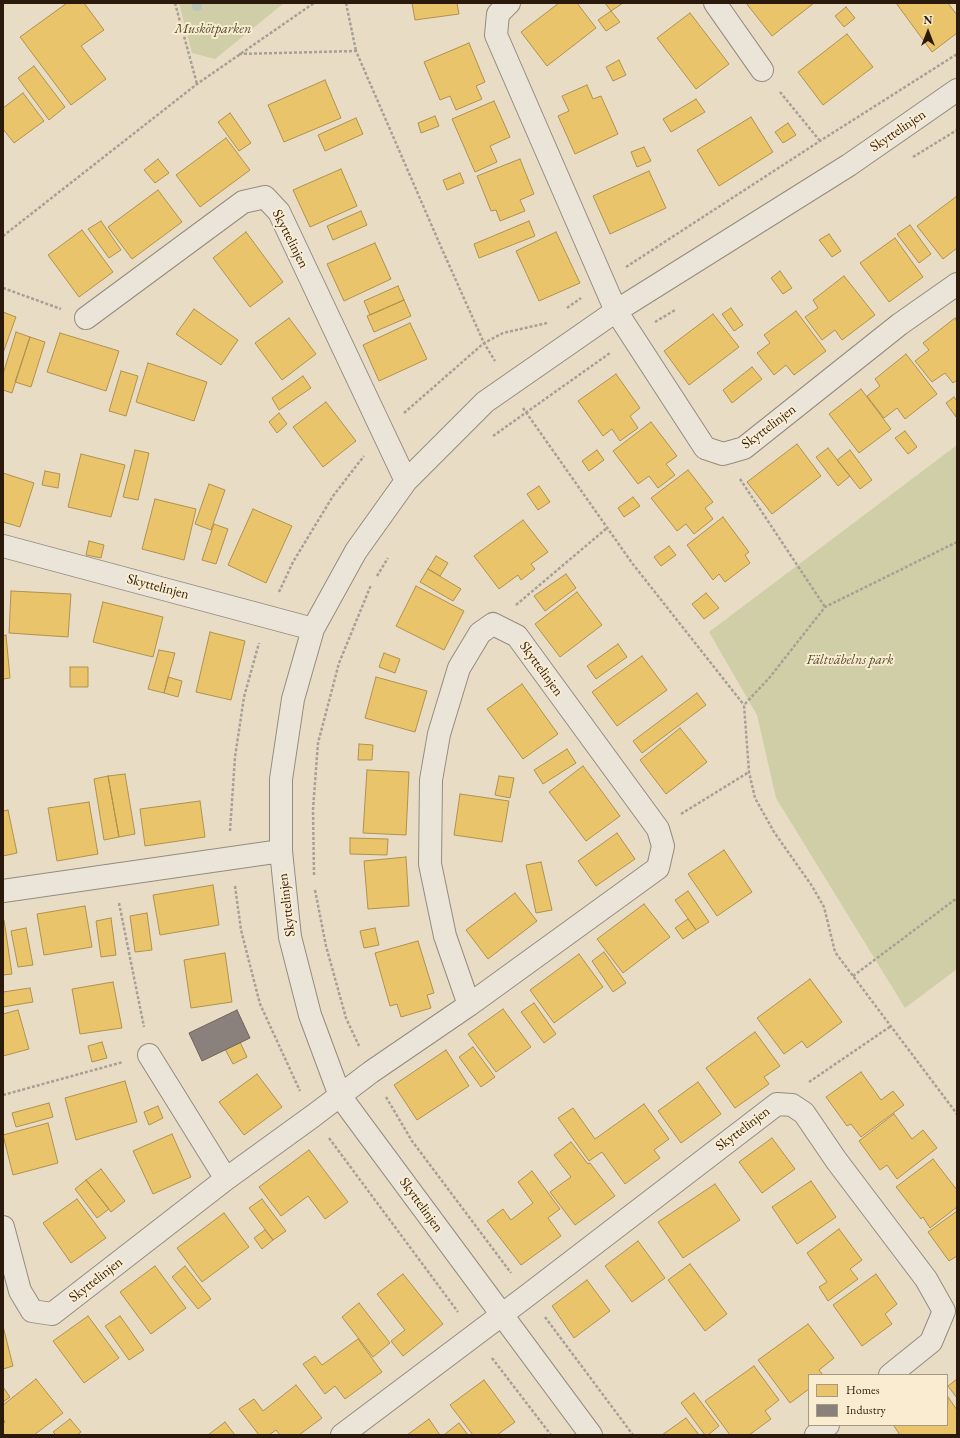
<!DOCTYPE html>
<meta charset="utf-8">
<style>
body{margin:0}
#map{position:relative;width:960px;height:1438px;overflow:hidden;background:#e8dcc5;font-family:"EB Garamond",serif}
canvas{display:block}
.frame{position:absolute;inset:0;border:4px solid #2b1a0b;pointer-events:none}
.legend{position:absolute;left:808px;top:1374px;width:140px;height:52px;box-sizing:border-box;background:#f9ecd0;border:1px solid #a79881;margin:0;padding:5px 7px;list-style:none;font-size:12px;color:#2b1a0b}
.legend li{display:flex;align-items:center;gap:8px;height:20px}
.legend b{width:20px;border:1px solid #a79881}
.north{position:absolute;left:908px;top:12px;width:40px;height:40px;-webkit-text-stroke:3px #f9ecd0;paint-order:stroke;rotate:0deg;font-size:11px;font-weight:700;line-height:16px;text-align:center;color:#2b1a0b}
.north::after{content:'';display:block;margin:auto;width:14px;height:18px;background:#2b1a0b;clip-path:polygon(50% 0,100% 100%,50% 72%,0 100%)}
</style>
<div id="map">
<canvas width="960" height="1438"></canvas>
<div class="frame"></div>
<ul class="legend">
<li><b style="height:11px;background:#e9c46a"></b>Homes</li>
<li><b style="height:11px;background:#8a817c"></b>Industry</li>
</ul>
<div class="north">N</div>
</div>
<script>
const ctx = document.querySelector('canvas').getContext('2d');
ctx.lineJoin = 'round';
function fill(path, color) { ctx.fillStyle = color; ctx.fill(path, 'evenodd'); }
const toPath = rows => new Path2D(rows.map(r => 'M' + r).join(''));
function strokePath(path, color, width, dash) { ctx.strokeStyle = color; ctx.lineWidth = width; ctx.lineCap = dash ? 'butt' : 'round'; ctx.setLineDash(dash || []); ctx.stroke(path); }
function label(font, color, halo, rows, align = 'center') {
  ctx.font = font + ' "EB Garamond",serif'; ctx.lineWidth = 4; ctx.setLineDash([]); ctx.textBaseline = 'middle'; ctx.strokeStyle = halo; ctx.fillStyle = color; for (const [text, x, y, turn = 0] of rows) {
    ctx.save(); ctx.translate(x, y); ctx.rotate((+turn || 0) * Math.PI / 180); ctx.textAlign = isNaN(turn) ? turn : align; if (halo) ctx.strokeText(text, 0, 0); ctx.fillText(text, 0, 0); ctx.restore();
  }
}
fill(toPath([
 [179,3,284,3,215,59,192,53],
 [957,445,957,969,905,1008,776,798,757,715,709,632]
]), '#cfcea7');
const homes = toPath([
 [67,3,84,3,104,30,81,46,106,79,71,105,20,37,67,3],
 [412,3,457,3,459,14,415,20,412,3],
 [559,3,577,3,596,28,547,66,521,32,559,3],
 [605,3,623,3,611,11,605,3],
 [746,3,814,3,772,36,746,3],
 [896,3,948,3,957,15,957,33,932,52,896,3],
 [846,7,855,18,844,27,835,16,846,7],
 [611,11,620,22,606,31,598,20,611,11],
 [690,13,729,64,696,89,657,38,690,13],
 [847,34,873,67,823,105,798,72,847,34],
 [469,43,485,82,476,86,482,99,456,110,450,96,440,100,424,62,469,43],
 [619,60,626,75,613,81,606,67,619,60],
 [34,66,65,107,49,120,18,78,34,66],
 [325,80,341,118,284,142,268,105,325,80],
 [587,85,593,99,601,96,618,134,575,154,558,116,569,111,562,96,587,85],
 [23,93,44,121,14,143,3,129,3,108,23,93],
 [696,99,705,112,671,132,663,119,696,99],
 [494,101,510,137,490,146,497,162,475,172,452,119,494,101],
 [230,113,251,143,239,151,218,122,230,113],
 [435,116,439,126,421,133,418,123,435,116],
 [751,117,773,152,719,186,697,150,751,117],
 [356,118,363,134,325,151,318,135,356,118],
 [788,123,796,135,783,143,775,132,788,123],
 [226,138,250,170,200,207,176,175,226,138],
 [644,147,651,161,637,167,631,152,644,147],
 [158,159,169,173,155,183,144,170,158,159],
 [520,159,534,194,520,200,525,211,500,221,496,210,491,211,477,176,520,159],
 [341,169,357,206,310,227,293,190,341,169],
 [649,171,666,208,610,234,593,196,649,171],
 [460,173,464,183,447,190,443,180,460,173],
 [158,190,182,222,132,259,108,227,158,190],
 [957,196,957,248,943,259,917,226,957,196],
 [361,211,367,225,333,240,327,226,361,211],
 [101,221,121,250,109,258,88,229,101,221],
 [529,221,535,236,479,258,474,244,529,221],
 [910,225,931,254,919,263,897,234,910,225],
 [82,230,113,272,79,297,48,255,82,230],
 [246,232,283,282,250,307,213,258,246,232],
 [556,232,580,283,539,301,516,251,556,232],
 [829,234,841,251,832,257,819,240,829,234],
 [895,238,923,277,889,302,860,263,895,238],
 [375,243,391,279,344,301,327,264,375,243],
 [780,271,792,288,783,294,771,278,780,271],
 [844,276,875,315,842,340,835,330,822,340,805,317,818,308,813,300,844,276],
 [398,286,404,300,370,315,364,301,398,286],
 [404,300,411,316,374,332,367,316,404,300],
 [731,308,743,325,734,331,722,314,731,308],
 [194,309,238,340,221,365,176,334,194,309],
 [796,311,826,351,794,375,786,365,774,375,757,353,770,343,764,335,796,311],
 [3,312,16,317,3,353,3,312],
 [713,314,739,347,689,385,664,351,713,314],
 [289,318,316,354,282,380,255,343,289,318],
 [955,318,957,322,957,380,953,383,945,373,932,382,915,361,929,350,923,343,955,318],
 [410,323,427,359,379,381,363,345,410,323],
 [16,332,30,337,12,393,3,390,3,374,16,332],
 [60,333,119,351,106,391,47,372,60,333],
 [30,337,45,342,31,387,15,382,30,337],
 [906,354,937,394,905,419,897,408,884,418,867,396,880,386,875,379,906,354],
 [148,363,207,382,194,421,136,402,148,363],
 [752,367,762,379,732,403,723,390,752,367],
 [121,371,138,376,126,416,109,411,121,371],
 [616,374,640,408,630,416,638,428,620,441,612,429,603,436,578,401,616,374],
 [303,376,311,388,279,410,272,398,303,376],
 [861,389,891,429,859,453,829,414,861,389],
 [954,397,957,401,956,417,946,403,954,397],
 [326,402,356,441,323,467,293,427,326,402],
 [279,413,287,424,277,433,269,422,279,413],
 [651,422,677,456,666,464,675,475,658,488,649,476,638,484,613,451,651,422],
 [905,431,917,447,908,454,895,438,905,431],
 [797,444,821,476,772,514,747,482,797,444],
 [828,448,850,476,838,486,816,457,828,448],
 [135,450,149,453,138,500,123,497,135,450],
 [597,450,604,460,589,471,582,461,597,450],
 [850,450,872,480,860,489,837,460,850,450],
 [81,454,125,465,111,517,68,507,81,454],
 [688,470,713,502,705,508,713,519,694,534,686,524,677,531,651,498,688,470],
 [45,471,60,474,58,488,42,485,45,471],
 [3,473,34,483,20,527,3,522,3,473],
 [209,484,225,490,211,530,195,524,209,484],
 [539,486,550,502,538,510,527,494,539,486],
 [633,497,640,506,624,517,618,508,633,497],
 [155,499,196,509,184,560,142,549,155,499],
 [253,509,292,526,266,583,228,565,253,509],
 [723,517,749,552,745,555,750,563,725,582,719,574,713,580,687,545,723,517],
 [523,520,548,552,531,564,535,569,521,580,518,575,499,589,474,556,523,520],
 [214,524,228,529,216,564,202,560,214,524],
 [89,541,104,545,101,558,86,555,89,541],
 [669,546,676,555,661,566,654,557,669,546],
 [436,556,448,563,440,576,428,569,436,556],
 [428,569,461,589,453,601,420,582,428,569],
 [566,574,576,588,545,611,534,596,566,574],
 [416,586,464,611,444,650,396,626,416,586],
 [11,591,71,594,68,637,9,633,11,591],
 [577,592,602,625,560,657,535,624,577,592],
 [706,593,719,608,704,619,692,604,706,593],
 [103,602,163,617,153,657,93,642,103,602],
 [210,632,245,641,231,700,196,692,210,632],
 [6,635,10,678,3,679,3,636,6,635],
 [618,644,627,657,596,679,587,666,618,644],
 [159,650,175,653,164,693,148,689,159,650],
 [384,653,400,659,395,673,379,667,384,653],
 [642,656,667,690,617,726,592,692,642,656],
 [70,667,88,667,88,687,70,687,70,667],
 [168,677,182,681,178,697,164,693,168,677],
 [376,677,427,691,415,732,365,718,376,677],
 [522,684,558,734,523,759,487,709,522,684],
 [697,693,706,705,642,753,633,741,697,693],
 [680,728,707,762,666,794,640,760,680,728],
 [359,744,373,745,372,760,358,760,359,744],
 [567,749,576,763,543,784,534,770,567,749],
 [583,766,620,816,586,841,549,792,583,766],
 [367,770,409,772,406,835,363,833,367,770],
 [125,774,135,834,119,837,108,776,125,774],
 [108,776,119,837,104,840,94,779,108,776],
 [499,776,514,778,510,798,495,795,499,776],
 [460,794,509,801,502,842,454,835,460,794],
 [200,801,205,837,145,846,140,809,200,801],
 [89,802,98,854,57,861,48,808,89,802],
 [8,810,17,853,3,856,3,811,8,810],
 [617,833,635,859,596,886,578,861,617,833],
 [350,838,388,839,387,855,350,854,350,838],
 [724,850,752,892,717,916,688,874,724,850],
 [406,857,409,906,368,909,364,861,406,857],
 [541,862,552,910,536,913,526,865,541,862],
 [213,885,219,925,160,935,153,895,213,885],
 [688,891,709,922,696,930,675,900,688,891],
 [515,893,537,921,488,959,466,930,515,893],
 [644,904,670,937,623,973,597,939,644,904],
 [85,906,92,947,44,955,37,914,85,906],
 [147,913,152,950,135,952,130,916,147,913],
 [111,918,116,955,101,957,96,921,111,918],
 [688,919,696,930,683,939,675,928,688,919],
 [3,920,4,920,12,974,3,975,3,920],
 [26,928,33,965,18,967,11,931,26,928],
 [375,928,379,945,364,948,360,931,375,928],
 [418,941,434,993,427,995,431,1008,401,1017,397,1004,390,1006,375,953,418,941],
 [604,952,626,983,613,992,592,961,604,952],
 [225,953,232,1002,191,1008,184,960,225,953],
 [579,954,603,987,554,1023,530,990,579,954],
 [810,979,842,1022,807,1048,802,1041,784,1054,757,1018,810,979],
 [113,982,122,1028,80,1034,72,989,113,982],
 [30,988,33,1002,3,1007,3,992,30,988],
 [534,1003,556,1034,544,1043,521,1012,534,1003],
 [503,1009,531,1047,496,1072,468,1034,503,1009],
 [18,1010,29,1049,3,1056,3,1014,18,1010],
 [755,1032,780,1066,764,1077,769,1084,735,1108,706,1068,755,1032],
 [102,1042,107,1058,92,1062,88,1046,102,1042],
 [240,1042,247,1057,233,1064,225,1049,240,1042],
 [473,1047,495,1077,481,1087,459,1057,473,1047],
 [446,1050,469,1086,417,1120,394,1085,446,1050],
 [861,1072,881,1100,893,1091,904,1105,861,1137,851,1124,847,1126,826,1097,861,1072],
 [257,1074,282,1107,244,1135,219,1102,257,1074],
 [125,1081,137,1122,76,1140,65,1098,125,1081],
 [698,1082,721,1114,681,1143,658,1111,698,1082],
 [49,1103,53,1117,16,1127,12,1113,49,1103],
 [644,1104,669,1139,654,1150,660,1158,625,1184,602,1152,589,1161,558,1118,573,1108,595,1139,644,1104],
 [158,1106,163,1118,149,1125,144,1112,158,1106],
 [894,1114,912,1139,923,1130,937,1148,897,1179,887,1165,880,1170,859,1141,894,1114],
 [48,1123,58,1163,13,1175,3,1135,48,1123],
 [172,1134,191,1177,153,1194,133,1151,172,1134],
 [772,1138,795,1169,762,1193,739,1162,772,1138],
 [571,1142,588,1164,590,1163,615,1196,575,1225,550,1192,571,1177,554,1155,571,1142],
 [309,1150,348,1202,325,1219,308,1196,281,1216,259,1187,309,1150],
 [933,1159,957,1190,957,1207,930,1228,923,1217,921,1219,896,1187,933,1159],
 [101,1169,125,1201,111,1212,86,1180,101,1169],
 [532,1171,560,1209,548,1218,561,1236,521,1265,487,1221,503,1209,511,1220,533,1203,518,1182,532,1171],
 [86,1180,109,1209,97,1218,75,1189,86,1180],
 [811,1181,836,1217,797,1244,772,1207,811,1181],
 [715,1184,740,1220,683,1258,658,1222,715,1184],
 [77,1199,106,1238,71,1263,43,1223,77,1199],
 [262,1199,286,1231,273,1240,249,1208,262,1199],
 [957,1211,957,1256,949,1261,928,1232,957,1211],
 [224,1213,249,1247,202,1282,177,1248,224,1213],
 [839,1229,862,1260,850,1269,858,1279,828,1301,819,1287,827,1282,807,1253,839,1229],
 [265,1230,273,1240,262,1249,254,1238,265,1230],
 [638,1241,665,1278,632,1302,605,1266,638,1241],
 [690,1264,727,1314,705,1331,668,1280,690,1264],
 [155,1266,186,1308,151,1334,120,1292,155,1266],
 [185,1266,211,1299,198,1309,172,1277,185,1266],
 [403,1274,443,1324,403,1356,391,1341,405,1330,377,1294,403,1274],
 [876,1274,897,1304,885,1314,892,1324,862,1346,833,1305,876,1274],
 [587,1280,610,1311,574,1338,552,1306,587,1280],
 [359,1303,390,1343,373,1357,342,1317,359,1303],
 [88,1316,119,1358,84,1383,53,1341,88,1316],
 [120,1316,144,1350,129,1360,105,1326,120,1316],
 [808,1324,834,1358,819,1370,823,1375,809,1375,809,1389,790,1403,758,1360,808,1324],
 [3,1326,13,1366,3,1369,3,1326],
 [358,1339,382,1372,345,1399,335,1386,325,1394,303,1364,315,1356,322,1365,358,1339],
 [754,1366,779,1400,765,1411,771,1419,749,1435,730,1435,705,1401,754,1366],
 [36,1379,63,1413,34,1435,3,1435,3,1424,5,1422,3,1419,3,1405,36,1379],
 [957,1379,957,1398,948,1386,957,1379],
 [484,1380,515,1422,497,1435,473,1435,450,1405,484,1380],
 [296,1385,322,1418,299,1435,280,1435,276,1430,269,1435,259,1435,239,1409,254,1399,263,1411,296,1385],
 [3,1387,10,1397,3,1402,3,1387],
 [694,1393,719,1426,708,1435,705,1435,681,1403,694,1393],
 [948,1397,957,1410,957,1435,900,1435,894,1426,896,1425,947,1425,948,1397],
 [686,1418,699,1435,662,1435,686,1418],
 [70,1419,81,1432,77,1435,56,1435,53,1432,70,1419],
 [429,1419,440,1435,407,1435,429,1419],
 [225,1422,235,1435,208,1435,225,1422],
 [459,1423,468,1435,445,1435,445,1434,459,1423]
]);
fill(homes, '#e9c46a');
strokePath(homes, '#b0914e', 1);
const industry = toPath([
 [237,1010,250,1038,202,1061,189,1033,237,1010]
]);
fill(industry, '#8a817c');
strokePath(industry, '#6e625a', 1);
strokePath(toPath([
 [197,6,197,3]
]), '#b6c5bd', 10);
const minor = toPath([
 [509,3,498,14,496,35,616,311,705,448,723,454,744,448,900,324,957,284],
 [715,3,762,70],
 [86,318,243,202,265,197,279,212,406,481],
 [3,546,313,629],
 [3,891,281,851],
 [149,1055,226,1179],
 [3,1227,20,1291,32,1311,52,1314,226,1179,313,1116,371,1072,469,1005,658,868,663,846,658,829,517,636,493,624,480,633,459,668,439,734,431,780,430,864,445,936,469,1005],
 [342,1435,528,1295,777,1104,792,1105,804,1113,836,1160,926,1279,944,1311,931,1342,890,1375],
 [591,1435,340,1096,310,1015,290,937,281,851,281,779,293,699,313,629,356,551,406,481,485,402,616,311,849,165,957,90],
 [816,1435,828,1425]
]);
strokePath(minor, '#958c7e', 24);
strokePath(toPath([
 [175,3,197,84],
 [346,3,356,51],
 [239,54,356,51,441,247,484,343,495,361],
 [780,92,820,141],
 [913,157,957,130],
 [3,236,197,84,314,3],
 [626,267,820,141,957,54],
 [3,288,61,309],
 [567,308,581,298],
 [655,322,675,310],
 [523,408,632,563,744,705],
 [404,413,484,343,503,333,547,323],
 [493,436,610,353],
 [740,479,825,607],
 [957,542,825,607,770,677,744,705,749,772,755,798,774,832,812,886,824,907,835,952,957,1114],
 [377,576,388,558],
 [279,592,293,562,333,496,364,456],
 [516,605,607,528],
 [681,814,749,772],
 [230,831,235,757,244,697,259,643],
 [314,875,313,809,318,743,339,663,371,585],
 [235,886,241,930,260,1004,300,1091],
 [315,890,326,946,346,1018,359,1046],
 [119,903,144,1027],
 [853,976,957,898],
 [809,1082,891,1026],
 [3,1095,123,1062],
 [386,1097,412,1141,511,1273],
 [329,1138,458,1312],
 [545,1317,633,1435],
 [492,1358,551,1435]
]), '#a7a095', 2.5, [3, 2]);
strokePath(minor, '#ebe5d9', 22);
label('italic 14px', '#564d33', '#f9ecd0', [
 ["Muskötparken",213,29],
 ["Fältväbelns park",850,660]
]);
label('14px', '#2b1a0b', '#f9ecd0', [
 ["Skyttelinjen",898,131,-34],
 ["Skyttelinjen",290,239,63],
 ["Skyttelinjen",769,427,-37],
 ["Skyttelinjen",158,587,15],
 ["Skyttelinjen",541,669,54],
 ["Skyttelinjen",287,905,-97],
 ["Skyttelinjen",743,1129,-37],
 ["Skyttelinjen",421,1205,54],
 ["Skyttelinjen",96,1280,-38]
]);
</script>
